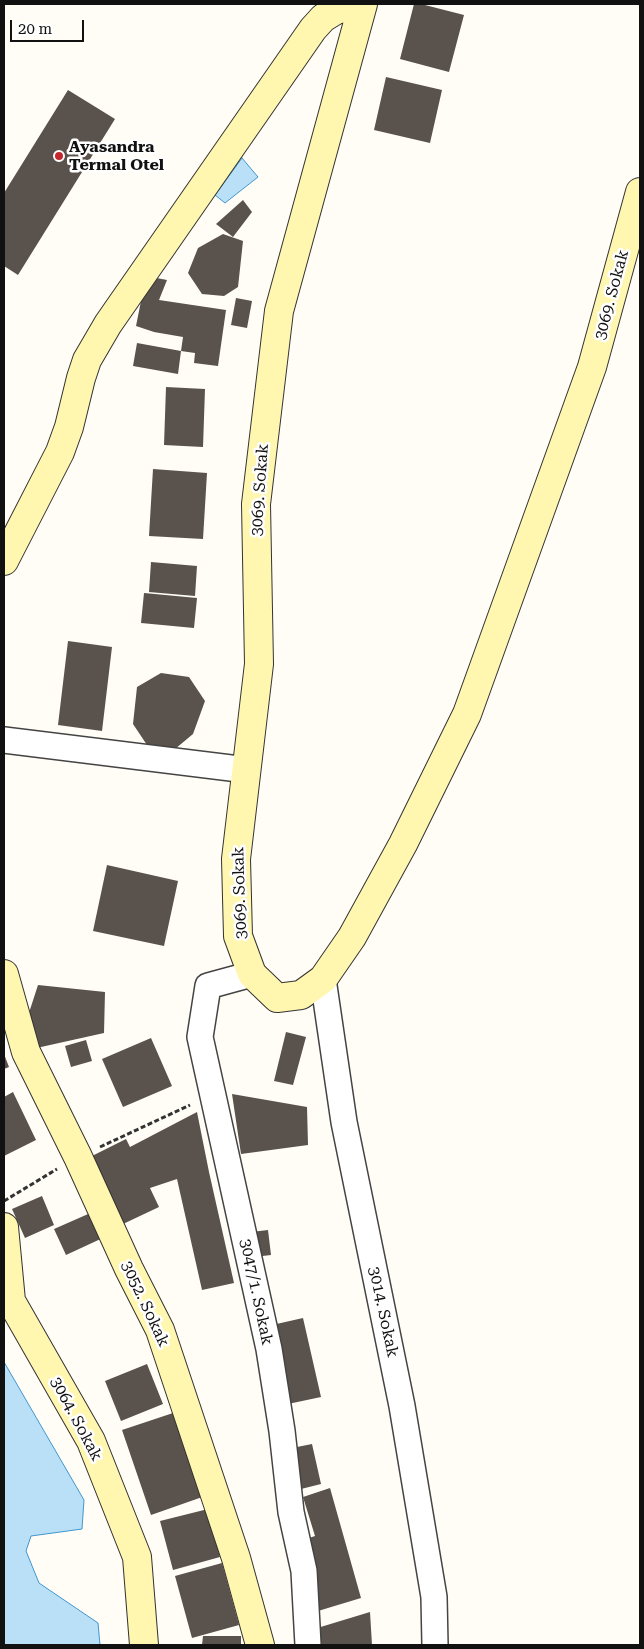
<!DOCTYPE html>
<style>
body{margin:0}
#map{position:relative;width:644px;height:1649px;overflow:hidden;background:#fffdf5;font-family:"Roboto Serif",serif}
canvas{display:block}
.frame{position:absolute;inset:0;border:5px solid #111;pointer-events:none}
.scale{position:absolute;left:10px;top:20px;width:74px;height:22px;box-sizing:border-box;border:2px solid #111;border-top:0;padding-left:6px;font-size:15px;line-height:18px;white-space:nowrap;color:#111;-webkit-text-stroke:4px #fff;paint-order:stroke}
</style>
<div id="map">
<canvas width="644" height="1649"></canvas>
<div class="frame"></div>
<div class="scale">20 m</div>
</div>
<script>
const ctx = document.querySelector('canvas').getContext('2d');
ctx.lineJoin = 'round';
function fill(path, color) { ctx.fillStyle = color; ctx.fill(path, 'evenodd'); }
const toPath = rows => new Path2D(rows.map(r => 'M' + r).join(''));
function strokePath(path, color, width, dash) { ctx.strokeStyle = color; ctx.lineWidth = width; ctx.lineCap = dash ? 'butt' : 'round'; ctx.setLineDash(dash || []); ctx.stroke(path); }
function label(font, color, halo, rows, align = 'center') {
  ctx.font = font + ' "Roboto Serif",serif'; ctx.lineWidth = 5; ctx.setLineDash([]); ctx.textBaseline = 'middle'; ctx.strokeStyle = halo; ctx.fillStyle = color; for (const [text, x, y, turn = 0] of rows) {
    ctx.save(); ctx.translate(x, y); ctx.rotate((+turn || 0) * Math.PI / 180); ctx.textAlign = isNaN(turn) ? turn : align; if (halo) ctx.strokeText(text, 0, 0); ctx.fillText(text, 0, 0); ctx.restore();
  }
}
const water = toPath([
 [242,158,258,177,225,203,215,195,242,158],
 [4,1362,84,1500,82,1529,31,1536,26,1551,39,1583,98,1623,100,1645,4,1645,4,1362]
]);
fill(water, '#b9e0f7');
strokePath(water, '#3f96cf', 1);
fill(toPath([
 [414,4,421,4,464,15,449,72,400,59],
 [386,77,442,90,430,143,374,130],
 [68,90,115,119,18,275,4,266,4,193],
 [243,200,252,212,233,237,216,224],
 [223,234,243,241,238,287,224,296,202,294,188,273,198,248],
 [146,276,167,280,159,300,226,310,218,366,194,363,195,353,181,351,183,337,154,332,136,326],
 [236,298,252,301,247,328,231,325],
 [137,343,181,351,178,374,133,366],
 [166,387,205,389,203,447,164,445],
 [153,469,207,473,203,539,149,536],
 [151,562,197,566,195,596,149,592],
 [144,593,197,598,194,628,141,623],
 [68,641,112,647,102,731,58,725],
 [161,673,189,677,205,701,193,734,175,749,147,745,133,724,137,687],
 [107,865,178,881,164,946,93,931],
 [38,985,105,992,104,1033,32,1049,26,1022],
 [286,1032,306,1037,293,1085,274,1081],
 [151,1038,172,1086,123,1107,102,1059],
 [86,1040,92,1061,71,1067,65,1046],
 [4,1054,9,1067,4,1069],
 [13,1092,36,1140,4,1156,4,1097],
 [232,1094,307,1107,308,1145,241,1154],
 [197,1112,209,1172,234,1283,202,1290,177,1179,150,1188,159,1207,123,1224,90,1157,126,1139,130,1147],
 [42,1196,54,1225,25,1238,12,1209],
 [95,1211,107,1236,66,1255,54,1229],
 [268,1230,271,1255,254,1257,251,1232],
 [303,1318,321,1397,288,1404,272,1325],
 [147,1364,163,1404,121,1421,105,1381],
 [179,1411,208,1495,151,1515,122,1430],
 [312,1444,321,1484,301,1489,292,1448],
 [330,1488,361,1598,318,1611,309,1538,315,1536,303,1497],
 [208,1509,220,1557,173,1570,160,1521],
 [222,1563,239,1625,192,1638,175,1576],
 [370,1612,372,1645,317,1645,314,1629],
 [203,1636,241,1636,241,1645,202,1645]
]), '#5a524d');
const street = toPath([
 [4,740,247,770],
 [252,974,208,986,200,1037,269,1349,282,1431,291,1512,304,1571,308,1645],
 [323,979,344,1122,402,1406,434,1597,435,1645]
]);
const secondary = toPath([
 [363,4,279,311,256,504,259,664,236,859,238,936,252,974,277,998,301,995,323,979,352,937,403,844,467,714,592,367,640,192],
 [4,561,60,452,69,427,81,378,87,360,108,324,313,29,323,18,336,10,349,6,362,5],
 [4,974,26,1052,78,1157,129,1269,160,1330,236,1558,260,1645],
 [4,1227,11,1301,91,1441,137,1557,144,1645]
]);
strokePath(street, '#444', 28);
strokePath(secondary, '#333', 30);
strokePath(toPath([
 [100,1147,190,1105],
 [4,1201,57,1169]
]), '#333', 3, [5, 2.5]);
strokePath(street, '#fff', 25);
strokePath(secondary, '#fff6b0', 28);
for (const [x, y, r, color] of [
 [59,156,5,"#c4262e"]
]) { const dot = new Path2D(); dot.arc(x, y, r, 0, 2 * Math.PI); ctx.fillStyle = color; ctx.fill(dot); strokePath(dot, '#fff', 2); }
label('bold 16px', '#111', '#fff', [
 ["Ayasandra",69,147],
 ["Termal Otel",69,165]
], 'left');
label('16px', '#111', '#fff', [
 ["3069. Sokak",612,295,-75],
 ["3069. Sokak",260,490,-86],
 ["3069. Sokak",240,893,-92],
 ["3047/1. Sokak",256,1292,78],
 ["3052. Sokak",145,1304,65],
 ["3014. Sokak",383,1312,78],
 ["3064. Sokak",76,1419,62]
]);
</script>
